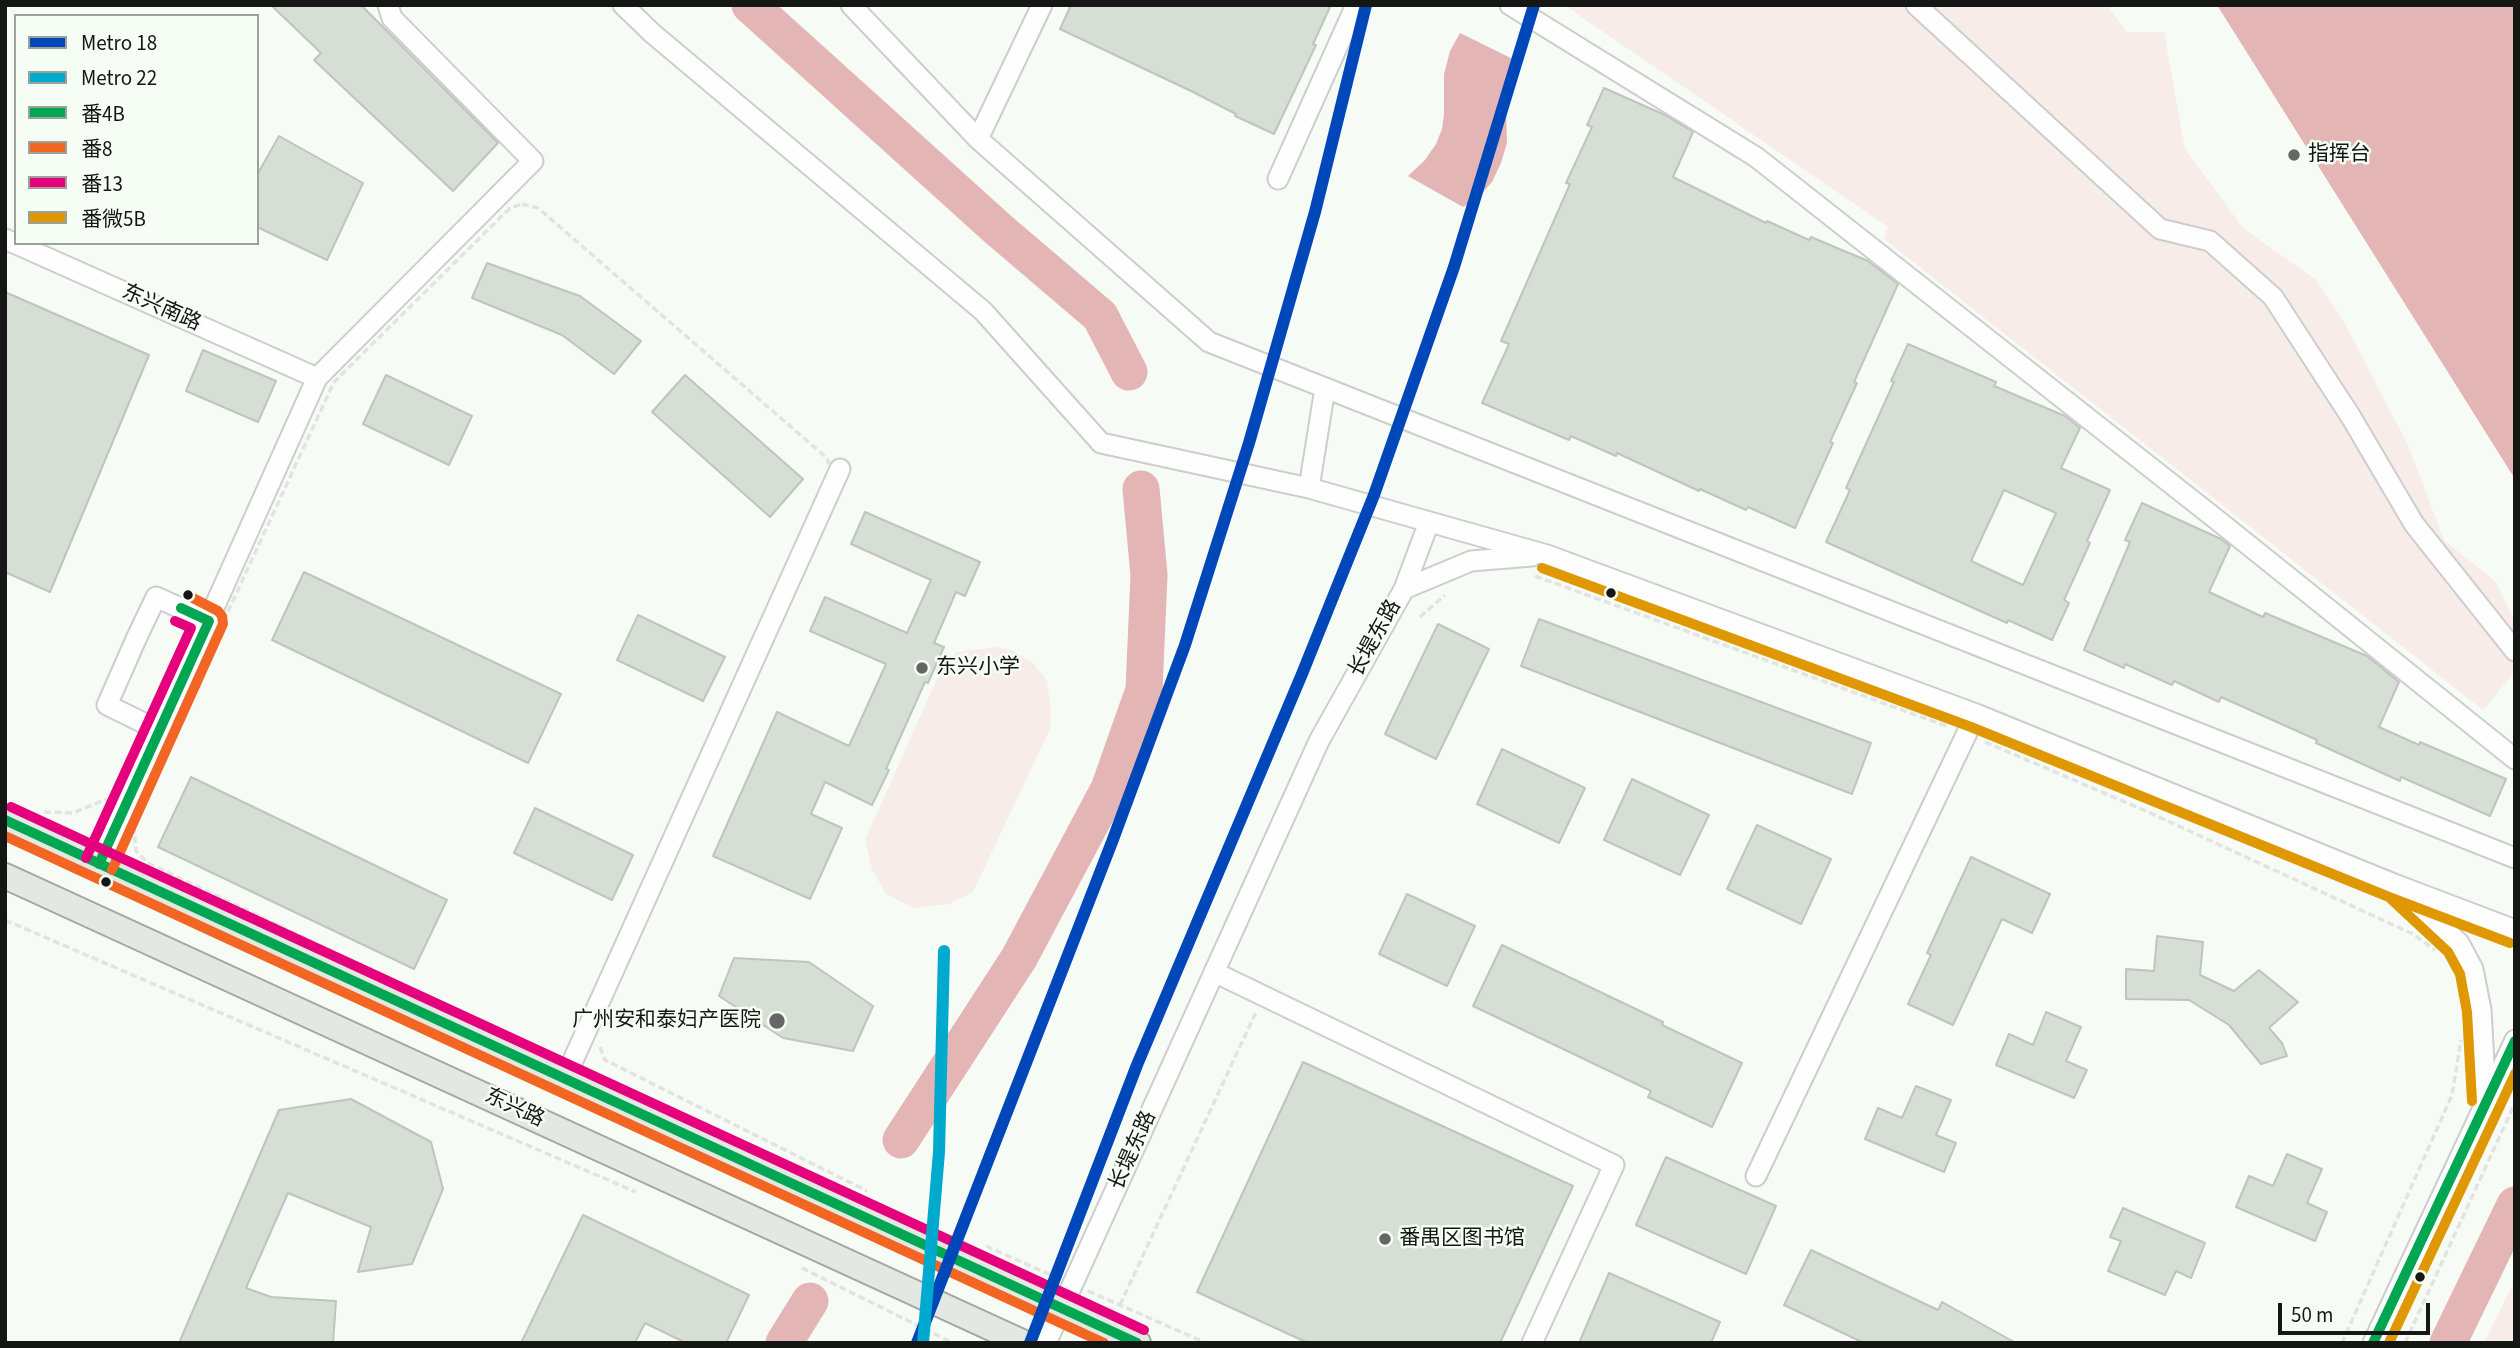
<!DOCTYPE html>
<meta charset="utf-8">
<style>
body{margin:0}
#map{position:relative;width:2520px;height:1348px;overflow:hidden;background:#f7fbf6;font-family:"Source Sans 3","Noto Sans SC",sans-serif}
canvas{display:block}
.frame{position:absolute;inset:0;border:7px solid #151714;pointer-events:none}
.legend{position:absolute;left:14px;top:14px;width:245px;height:231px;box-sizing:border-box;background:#f6fdf4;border:2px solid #9ca19a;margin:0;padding:9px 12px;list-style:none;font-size:21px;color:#151714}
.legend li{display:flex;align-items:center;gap:14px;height:35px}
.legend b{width:35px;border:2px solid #9ca19a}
.scale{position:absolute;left:2278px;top:1303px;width:152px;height:32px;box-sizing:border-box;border:4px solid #151714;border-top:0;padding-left:9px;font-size:21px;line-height:24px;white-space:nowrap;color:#151714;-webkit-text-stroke:5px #f6fdf4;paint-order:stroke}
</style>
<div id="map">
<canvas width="2520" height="1348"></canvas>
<div class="frame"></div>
<ul class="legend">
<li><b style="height:9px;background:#0047ba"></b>Metro 18</li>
<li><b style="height:9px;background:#00a9ce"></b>Metro 22</li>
<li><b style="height:9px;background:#00a651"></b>番4B</li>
<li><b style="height:9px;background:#f26522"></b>番8</li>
<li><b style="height:9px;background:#e5007d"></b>番13</li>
<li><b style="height:9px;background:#e09802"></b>番微5B</li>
</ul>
<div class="scale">50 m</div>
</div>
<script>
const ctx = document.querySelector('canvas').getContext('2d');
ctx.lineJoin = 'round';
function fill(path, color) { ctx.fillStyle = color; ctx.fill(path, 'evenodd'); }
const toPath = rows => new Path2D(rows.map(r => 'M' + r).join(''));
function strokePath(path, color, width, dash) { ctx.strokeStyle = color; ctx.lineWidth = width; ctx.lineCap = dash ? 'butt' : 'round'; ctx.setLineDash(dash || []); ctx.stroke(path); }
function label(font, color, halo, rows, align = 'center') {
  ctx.font = font + ' "Source Sans 3","Noto Sans SC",sans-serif'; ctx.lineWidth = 5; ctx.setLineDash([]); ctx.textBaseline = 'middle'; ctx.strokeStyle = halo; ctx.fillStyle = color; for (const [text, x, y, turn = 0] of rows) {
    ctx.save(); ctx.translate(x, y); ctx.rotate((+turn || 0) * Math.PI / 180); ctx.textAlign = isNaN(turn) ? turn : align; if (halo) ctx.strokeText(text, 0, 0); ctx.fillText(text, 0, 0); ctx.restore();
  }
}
fill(toPath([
 [1564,5,2107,5,2127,32,2164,32,2185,149,2243,228,2316,280,2344,322,2408,445,2444,540,2496,582,2515,622,2515,672,2483,710,1884,239,1888,227],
 [997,647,1012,650,1033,663,1047,681,1051,708,1050,729,973,892,949,904,913,908,886,894,872,869,865,840,944,663,957,652],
 [2515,1280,2515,1343,2484,1343]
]), '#f8ece9');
fill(toPath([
 [2217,5,2515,5,2515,479],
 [1460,33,1521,63,1509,92,1506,108,1507,143,1501,163,1492,182,1477,199,1463,207,1408,176,1425,160,1436,144,1442,129,1444,115,1444,74,1450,51]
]), '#e3b5b5');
strokePath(toPath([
 [750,5,998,229,1100,316,1129,372],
 [901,1140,1019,958,1109,789,1144,690,1149,575,1141,489],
 [784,1343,810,1301],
 [2448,1343,2515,1205]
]), '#e3b5b5', 37);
const building = toPath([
 [271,5,361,5,498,143,453,191,314,60,321,53,271,5],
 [1071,5,1331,5,1313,44,1316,45,1274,134,1235,116,1236,114,1191,91,1060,29,1071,5],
 [1604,88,1665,115,1693,132,1673,177,1766,223,1767,221,1809,240,1811,237,1868,261,1898,284,1854,382,1857,383,1830,442,1833,443,1795,528,1748,507,1746,510,1700,489,1699,491,1617,453,1616,456,1571,436,1569,440,1482,403,1509,344,1501,341,1570,184,1566,183,1592,127,1587,125,1604,88],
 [279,136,363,183,327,260,257,227,257,175,279,136],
 [487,263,580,296,641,341,614,374,562,335,472,298,487,263],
 [5,292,149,355,50,592,5,572,5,292],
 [1908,344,1996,382,1994,386,2065,416,2080,428,2061,468,2110,490,2087,541,2090,543,2064,600,2069,603,2052,640,2008,620,2007,623,1826,542,1850,490,1846,488,1894,382,1891,381,1908,344],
 [2004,490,2056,513,2023,585,1971,561,2004,490],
 [203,350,276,381,258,422,186,391,203,350],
 [386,375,472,416,449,465,363,424,386,375],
 [685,375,803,479,770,517,652,412,685,375],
 [2142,503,2221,539,2230,546,2209,592,2263,617,2265,613,2367,656,2399,682,2379,727,2419,745,2420,742,2506,779,2490,816,2401,777,2400,781,2316,743,2317,740,2221,697,2219,702,2174,681,2172,685,2125,664,2124,668,2084,650,2130,542,2125,540,2142,503],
 [865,512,980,562,965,596,956,592,934,643,944,647,928,683,925,682,886,769,889,770,872,805,825,782,811,814,842,828,810,899,713,856,777,712,849,746,886,664,810,631,825,597,907,633,931,580,851,544,865,512],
 [304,572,561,694,528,763,272,640,304,572],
 [638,615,725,657,703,701,617,660,638,615],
 [1539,619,1871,743,1852,794,1521,666,1539,619],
 [1438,624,1489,649,1436,759,1385,734,1438,624],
 [1502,749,1585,788,1559,843,1477,804,1502,749],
 [191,777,447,900,414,969,158,847,191,777],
 [1632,779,1709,815,1680,875,1604,840,1632,779],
 [535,808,633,855,612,900,514,853,535,808],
 [1757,825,1831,859,1801,924,1727,889,1757,825],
 [1971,857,2050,894,2032,933,2002,919,1953,1025,1908,1004,1931,955,1927,953,1971,857],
 [1407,894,1475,926,1447,986,1379,954,1407,894],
 [2157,936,2203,942,2200,975,2234,991,2259,970,2298,1002,2269,1028,2282,1043,2287,1056,2261,1064,2229,1025,2189,1000,2126,999,2126,969,2154,971,2157,936],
 [1502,945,1663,1022,1662,1025,1742,1063,1712,1127,1648,1097,1651,1091,1473,1006,1502,945],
 [734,958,809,962,873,1006,853,1051,783,1038,719,996,734,958],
 [2046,1012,2081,1027,2066,1061,2087,1070,2074,1098,1996,1065,2009,1034,2033,1045,2046,1012],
 [1303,1062,1573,1186,1500,1343,1308,1343,1197,1292,1303,1062],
 [1916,1086,1951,1100,1936,1135,1956,1143,1944,1172,1865,1139,1878,1108,1902,1118,1916,1086],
 [351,1099,431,1142,443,1189,412,1264,358,1272,371,1227,288,1193,246,1288,271,1297,336,1301,333,1343,179,1343,279,1110,351,1099],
 [2287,1154,2322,1169,2307,1203,2327,1212,2315,1241,2236,1207,2249,1176,2273,1186,2287,1154],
 [1666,1157,1776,1206,1746,1274,1636,1225,1666,1157],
 [2123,1208,2205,1243,2191,1278,2176,1271,2165,1295,2108,1271,2121,1241,2110,1237,2123,1208],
 [583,1215,749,1295,726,1343,686,1343,645,1323,635,1343,521,1343,583,1215],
 [1811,1250,1938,1310,1942,1302,2016,1343,1864,1343,1784,1305,1811,1250],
 [1609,1273,1720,1322,1711,1343,1579,1343,1609,1273]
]);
fill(building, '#d5dfd3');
strokePath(building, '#c1c3c0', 2);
const minor = toPath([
 [623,5,652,33,983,311,1101,443,1309,488,1547,555,1976,714,2394,884,2515,930],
 [851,5,978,139,1209,342,2515,858],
 [1510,5,1756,157,2221,523,2515,759],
 [1916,5,2160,229,2210,241,2273,297,2351,417,2414,524,2515,651],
 [978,139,1042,5],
 [1278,179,1356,5],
 [5,239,317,378],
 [1309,488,1325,388],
 [1404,589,1471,561,1532,556],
 [160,731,107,705,137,637,156,597,209,621],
 [99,864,317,378,533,161,392,18,388,5],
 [2403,891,2459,943,2473,969,2481,1010,2486,1098],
 [1214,972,1614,1165,1532,1343],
 [565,1078,840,469],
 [1756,1176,1976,714],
 [1046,1343,1319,741,1404,589,1429,522],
 [2373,1343,2515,1040]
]);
const major = toPath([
 [5,820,1138,1343],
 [5,876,1024,1343]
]);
strokePath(minor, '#cccecb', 23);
strokePath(major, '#a0a99d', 28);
strokePath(toPath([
 [522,204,538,208,827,458,831,470,569,1056,559,1059,148,863,136,851,134,828,138,806,334,382,510,208,522,204],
 [1535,576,1949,727],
 [1420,617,1445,595],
 [1985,742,2146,811,2413,934,2435,950],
 [44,812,73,813,107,799],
 [5,920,636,1192],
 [600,1047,605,1060,867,1191],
 [986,1246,1055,1277],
 [802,1268,953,1343],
 [1088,1291,1206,1343],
 [1120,1305,1256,1012],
 [2342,1343,2452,1095,2461,1040],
 [2405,1343,2515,1103]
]), '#e3e4e2', 3.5, [7, 3.5]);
strokePath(minor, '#fefefe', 19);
strokePath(major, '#e3e8e2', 24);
strokePath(toPath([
 [5,820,1137,1343],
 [99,864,209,621,181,608],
 [2373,1343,2515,1041]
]), '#00a651', 10);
strokePath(toPath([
 [5,836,1104,1343],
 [112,870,223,624,222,616,218,611,187,595]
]), '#f26522', 10);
strokePath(toPath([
 [11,807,1144,1330],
 [86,858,191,628,175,621]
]), '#e5007d', 10);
strokePath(toPath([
 [1542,568,1971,727,2389,897,2510,943],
 [2391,899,2448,952,2460,974,2467,1012,2472,1101],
 [2389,1343,2515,1074]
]), '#e09802', 10);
strokePath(toPath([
 [917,1343,1112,842,1185,645,1249,443,1315,212,1366,5],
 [1030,1343,1137,1065,1302,674,1374,495,1454,267,1534,5]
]), '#0047ba', 12);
strokePath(toPath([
 [923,1343,939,1152,944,951]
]), '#00a9ce', 12);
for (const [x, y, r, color] of [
 [2294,155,7,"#646763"],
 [1611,593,6,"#151714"],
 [188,595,6,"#151714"],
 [922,668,7,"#646763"],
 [106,882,6,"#151714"],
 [777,1021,9,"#646763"],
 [1385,1239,7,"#646763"],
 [2420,1277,6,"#151714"]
]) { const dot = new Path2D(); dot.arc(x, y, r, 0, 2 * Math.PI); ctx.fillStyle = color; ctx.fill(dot); strokePath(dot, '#f6fdf4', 2.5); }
label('21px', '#151714', '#f6fdf4', [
 ["指挥台",2308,155],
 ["东兴小学",936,668],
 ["广州安和泰妇产医院",761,1021,"right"],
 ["番禺区图书馆",1399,1239]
], 'left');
label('21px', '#151714', '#f6fdf4', [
 ["东兴南路",161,309,24],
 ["长堤东路",1376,639,-61],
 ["东兴路",514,1109,25],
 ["长堤东路",1134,1151,-66]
]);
</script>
